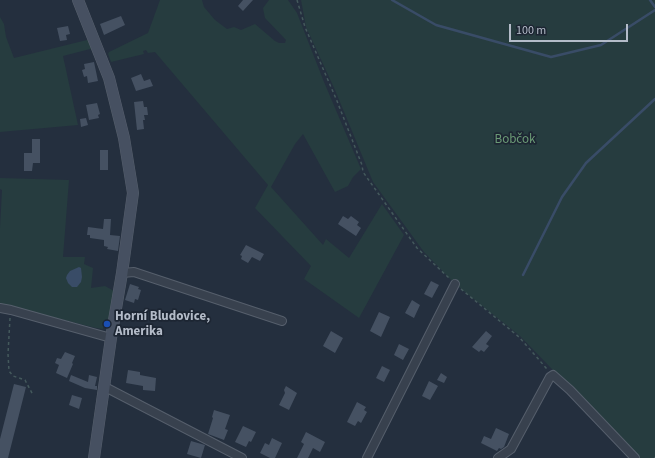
<!DOCTYPE html>
<meta charset="utf-8">
<style>
body{margin:0}
#map{position:relative;width:655px;height:458px;overflow:hidden;background:#242f3e;font-family:"Source Sans 3",sans-serif}
canvas{display:block}
.scale{position:absolute;left:509px;top:24px;width:119px;height:18px;box-sizing:border-box;border:2px solid #b4bcc9;border-top:0;padding-left:5px;font-size:12px;line-height:14px;white-space:nowrap;color:#b4bcc9;-webkit-text-stroke:3px #1d2633;paint-order:stroke}
</style>
<div id="map">
<canvas width="655" height="458"></canvas>
<div class="scale">100 m</div>
</div>
<script>
const ctx = document.querySelector('canvas').getContext('2d');
ctx.lineJoin = 'round';
function fill(path, color) { ctx.fillStyle = color; ctx.fill(path, 'evenodd'); }
const toPath = rows => new Path2D(rows.map(r => 'M' + r).join(''));
function strokePath(path, color, width, dash) { ctx.strokeStyle = color; ctx.lineWidth = width; ctx.lineCap = dash ? 'butt' : 'round'; ctx.setLineDash(dash || []); ctx.stroke(path); }
function label(font, color, halo, rows, align = 'center') {
  ctx.font = font + ' "Source Sans 3",sans-serif'; ctx.lineWidth = 3.5; ctx.setLineDash([]); ctx.textBaseline = 'middle'; ctx.strokeStyle = halo; ctx.fillStyle = color; for (const [text, x, y, turn = 0] of rows) {
    ctx.save(); ctx.translate(x, y); ctx.rotate((+turn || 0) * Math.PI / 180); ctx.textAlign = isNaN(turn) ? turn : align; if (halo) ctx.strokeText(text, 0, 0); ctx.fillText(text, 0, 0); ctx.restore();
  }
}
fill(toPath([
 [160,0,202,0,204,7,215,20,227,29,234,27,241,30,255,24,275,41,279,43,285,43,286,40,265,18,263,8,269,0,288,0,297,13,324,82,361,169,353,177,348,186,335,192,303,134,295,144,271,187,323,245,326,239,349,258,382,204,404,235,359,318,304,279,311,266,255,208,268,185,155,52,148,53,146,50,143,51,144,54,111,62,108,54,109,52,148,33],
 [301,0,655,0,655,458,638,458,520,336,455,284,424,252,373,182,335,90,306,27],
 [0,17,4,24,6,37,14,58,91,39,94,48,63,56,78,125,0,132],
 [0,178,69,180,63,257,85,257,84,264,93,268,91,288,105,286,114,291,109,320,105,321,103,329,96,328,0,304,0,228,2,190,0,189]
]), '#263c3f');
fill(toPath([
 [79,267,81,268,82,277,81,282,77,287,72,287,68,283,66,278,67,275,70,271]
]), '#394c67');
strokePath(toPath([
 [392,0,436,25,551,57,601,45,655,10],
 [650,0,655,7],
 [523,275,562,197,586,163,655,99]
]), '#394c67', 2.5);
fill(toPath([
 [243,0,253,0,243,11,238,6],
 [121,16,125,25,104,35,100,24],
 [68,26,70,34,66,35,67,40,60,41,57,28],
 [94,62,98,81,88,83,87,76,84,77,82,70,85,69,84,64],
 [141,74,144,81,150,79,153,86,136,91,131,78],
 [143,101,144,107,147,107,148,115,144,115,145,120,143,120,144,129,137,130,134,102],
 [97,103,100,114,98,115,99,118,89,120,86,105],
 [86,118,88,125,81,127,80,119],
 [32,139,40,139,40,163,33,163,32,171,24,171,24,153,32,153],
 [100,150,108,150,108,170,100,170],
 [343,216,348,219,351,216,359,222,357,225,361,228,356,236,338,224],
 [104,219,111,219,110,235,120,236,118,251,107,249,108,247,104,246,104,240,90,238,90,235,87,235,88,227,103,229],
 [246,245,264,254,260,261,252,257,248,263,241,259,242,256,240,255],
 [431,281,439,285,432,298,424,294],
 [130,284,139,287,138,289,141,290,138,300,135,299,134,303,125,300],
 [412,300,420,305,414,318,405,313],
 [379,312,390,317,381,337,370,331],
 [331,331,343,338,335,353,323,346],
 [486,331,492,336,486,344,489,346,484,352,481,350,479,352,472,347],
 [399,344,409,349,403,360,394,355],
 [65,352,75,356,72,363,73,364,67,378,56,373,59,365,55,363,57,358,61,359],
 [382,366,390,370,384,382,376,378],
 [128,370,140,372,140,375,156,378,155,391,143,390,143,386,126,383],
 [441,373,447,377,444,383,437,380],
 [71,375,88,382,89,375,97,377,95,386,97,386,97,390,85,388,69,381],
 [429,381,438,386,430,400,422,396],
 [14,384,26,387,8,458,0,458,0,439],
 [286,386,297,393,289,410,279,405,285,393,284,390],
 [72,395,82,398,79,409,69,405],
 [357,402,366,407,364,410,367,412,361,423,358,421,355,426,347,422],
 [214,410,230,415,225,429,228,430,224,440,208,434,213,418,212,417],
 [243,426,256,432,251,442,249,441,246,447,235,442],
 [496,428,509,434,504,447,501,449,499,448,497,451,481,443,484,436,491,439],
 [306,432,325,442,320,452,313,448,308,458,297,458,304,444,301,442],
 [272,438,282,443,275,458,270,458,260,453,265,443,269,445],
 [191,441,205,445,201,458,187,454]
]), '#455162');
const street = toPath([
 [122,273,134,272,282,321],
 [0,308,11,310,111,338],
 [105,387,242,458],
 [367,458,455,284],
 [498,458,511,449,550,377,553,375,570,390,635,458]
]);
const secondary = toPath([
 [78,0,109,78,124,138,133,193,122,273,111,338,94,458]
]);
strokePath(street, '#565f6c', 10);
strokePath(secondary, '#565f6c', 12);
strokePath(toPath([
 [297,0,305,27,337,101,362,165,363,172,417,248,449,278],
 [461,289,519,337,547,369],
 [10,318,8,354,9,371,13,376,25,380,33,395],
 [654,458,655,458]
]), '#44595c', 1.5, [3, 3]);
strokePath(street, '#38414e', 8);
strokePath(secondary, '#465061', 11);
for (const [x, y, r, color] of [
 [107,324,4,"#1a4fb4"]
]) { const dot = new Path2D(); dot.arc(x, y, r, 0, 2 * Math.PI); ctx.fillStyle = color; ctx.fill(dot); strokePath(dot, '#1d2633', 1.5); }
label('13px', '#6b9a76', '#1d2633', [
 ["Bobčok",515,140]
]);
label('bold 13px', '#b4bcc9', '#1d2633', [
 ["Horní Bludovice,",115,317],
 ["Amerika",115,332]
], 'left');
</script>
